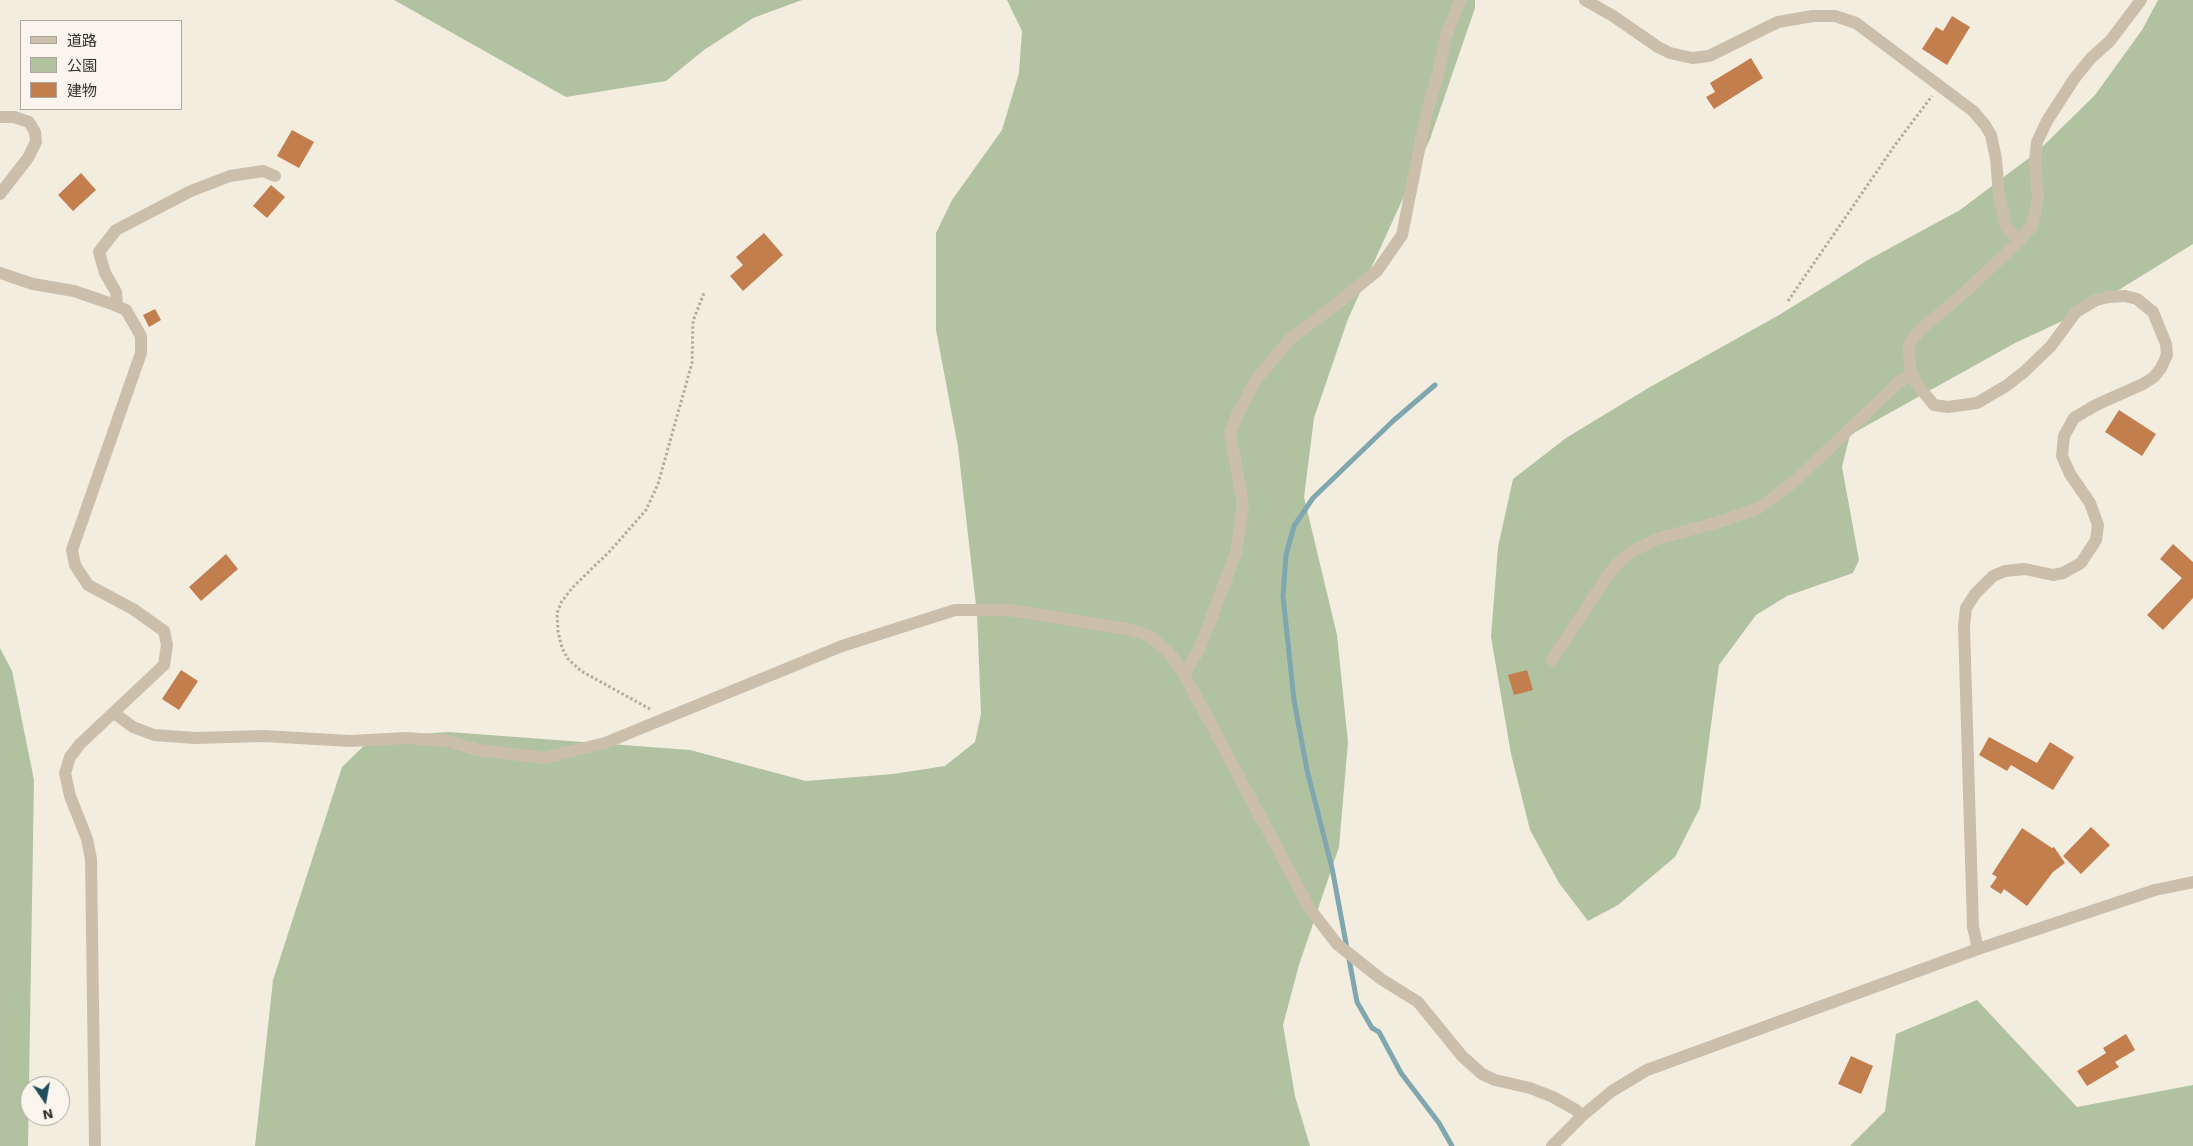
<!DOCTYPE html>
<meta charset="utf-8">
<style>
body{margin:0}
#map{position:relative;width:2193px;height:1146px;overflow:hidden;background:#f3ede0;font-family:"Work Sans","Noto Sans JP",sans-serif}
canvas{display:block}
.legend{position:absolute;left:20px;top:20px;width:162px;height:90px;box-sizing:border-box;background:#faf6ed;border:1px solid #ada89f;margin:0;padding:6px 9px;list-style:none;font-size:15px;color:#39322b}
.legend li{display:flex;align-items:center;gap:10px;height:25px}
.legend b{width:25px;border:1px solid #ada89f}
.north{position:absolute;left:20px;top:1076px;width:50px;height:50px;box-sizing:border-box;background:#faf6ed;border:1px solid #ada89f;border-radius:50%;rotate:168deg;font-size:14px;font-weight:700;line-height:20px;text-align:center;color:#39322b}
.north::after{content:'';display:block;margin:auto;width:18px;height:22px;background:#214d5a;clip-path:polygon(50% 0,100% 100%,50% 72%,0 100%)}
</style>
<div id="map">
<canvas width="2193" height="1146"></canvas>
<ul class="legend">
<li><b style="height:6px;background:#cbbfac"></b>道路</li>
<li><b style="height:14px;background:#b1c2a0"></b>公園</li>
<li><b style="height:14px;background:#c37e4e"></b>建物</li>
</ul>
<div class="north">N</div>
</div>
<script>
const ctx = document.querySelector('canvas').getContext('2d');
ctx.lineJoin = 'round';
function fill(path, color) { ctx.fillStyle = color; ctx.fill(path, 'evenodd'); }
const toPath = rows => new Path2D(rows.map(r => 'M' + r).join(''));
function strokePath(path, color, width, dash) { ctx.strokeStyle = color; ctx.lineWidth = width; ctx.lineCap = dash ? 'butt' : 'round'; ctx.setLineDash(dash || []); ctx.stroke(path); }
fill(toPath([
 [394,0,802,0,753,18,704,50,666,81,566,97],
 [1007,0,1475,0,1475,8,1430,139,1348,319,1314,418,1304,497,1337,635,1348,742,1339,847,1299,965,1283,1025,1295,1096,1310,1146,255,1146,273,980,342,767,373,737,449,732,690,750,806,781,893,774,945,766,975,742,981,714,977,614,958,447,936,330,936,233,952,200,1002,130,1019,73,1022,31],
 [2158,0,2193,0,2193,244,2088,309,2015,343,1850,435,1842,467,1859,560,1853,573,1787,596,1756,615,1719,665,1700,808,1675,857,1618,905,1588,921,1559,883,1530,830,1511,754,1491,637,1498,547,1513,479,1566,438,1650,387,1779,315,1868,260,1960,210,2037,152,2095,95,2142,30],
 [0,648,12,671,34,780,28,1146,0,1146],
 [1977,1000,2077,1107,2193,1085,2193,1146,1850,1146,1885,1111,1896,1034]
]), '#b1c2a0');
strokePath(toPath([
 [1435,385,1393,421,1313,498,1294,526,1286,555,1283,596,1294,700,1307,770,1332,868,1357,1002,1372,1028,1379,1032,1401,1073,1439,1123,1452,1146]
]), '#80a6af', 5);
fill(toPath([
 [1952,16,1970,27,1947,65,1922,49,1936,27,1943,31],
 [1751,58,1763,78,1714,109,1706,97,1715,92,1710,83],
 [292,130,314,142,299,168,277,156],
 [81,173,96,190,73,211,58,195],
 [271,185,285,197,267,218,253,206],
 [764,233,783,255,743,291,730,276,743,265,736,257],
 [155,309,161,320,149,327,143,315],
 [2119,410,2156,434,2142,456,2105,432],
 [2173,544,2193,562,2193,598,2163,630,2147,615,2182,578,2160,559],
 [226,554,238,569,201,601,189,587],
 [181,670,198,681,179,710,162,699],
 [1527,670,1533,690,1514,695,1508,675],
 [1989,737,2037,763,2050,742,2074,757,2053,790,2011,765,2007,771,1979,755],
 [2091,827,2110,845,2081,874,2063,856],
 [2022,828,2052,848,2054,847,2065,863,2053,872,2027,906,2004,889,2001,894,1990,887,1997,877,1992,874],
 [2126,1034,2135,1050,2115,1062,2119,1067,2087,1086,2077,1071,2106,1053,2103,1048],
 [1851,1056,1873,1066,1861,1094,1838,1084]
]), '#c37e4e');
strokePath(toPath([
 [1788,301,1895,145,1932,96],
 [650,709,581,671,568,659,562,648,558,631,557,613,562,601,573,587,610,551,646,510,658,484,692,363,693,321,704,293]
]), '#b7aa96', 3, [2.5, 2.5]);
strokePath(toPath([
 [1585,0,1613,16,1658,47,1670,53,1692,58,1709,56,1778,22,1813,16,1835,16,1856,23,1973,111,1985,125,1991,135,1996,159,1999,195,2006,227,2019,241],
 [0,117,14,117,29,122,35,132,36,142,28,158,0,194],
 [0,273,33,284,74,291,112,304,126,310,141,336,141,353,72,550,75,565,88,585,133,609,164,631,167,645,164,665,80,744,70,757,65,773,70,796,87,839,91,859,95,1146],
 [117,306,116,292,105,273,99,252,116,230,191,191,230,176,263,171,275,176],
 [1552,660,1606,578,1617,564,1631,552,1657,539,1722,521,1759,508,1795,481,1899,382,1912,374],
 [1184,674,1199,650,1236,553,1243,504,1230,433,1237,415,1255,381,1290,339,1334,306,1377,271,1402,235,1426,115,1438,74,1446,36,1460,0],
 [114,713,133,727,154,735,195,738,264,736,350,741,406,738,448,741,478,750,545,758,605,743,842,646,955,610,1009,610,1128,629,1150,636,1170,654,1184,674,1310,909,1337,944,1381,979,1418,1002,1462,1056,1482,1074,1495,1080,1530,1088,1553,1097,1576,1110,1582,1116],
 [1978,949,1973,927,1964,626,1966,608,1975,594,1993,576,2005,571,2025,569,2053,575,2063,573,2081,563,2096,540,2098,525,2090,503,2070,474,2062,456,2064,436,2074,418,2096,405,2143,384,2154,377,2161,368,2167,355,2166,344,2153,312,2137,299,2125,296,2109,297,2096,300,2076,312,2051,346,2024,372,2006,386,1977,403,1948,407,1934,405,1916,383,1910,369,1909,344,1919,331,1965,292,2019,241,2032,226,2038,199,2035,161,2037,142,2047,121,2074,79,2091,58,2110,41,2141,0],
 [1552,1146,1582,1116,1612,1091,1647,1070,1978,949,2155,890,2193,882]
]), '#cbbfac', 12);
</script>
